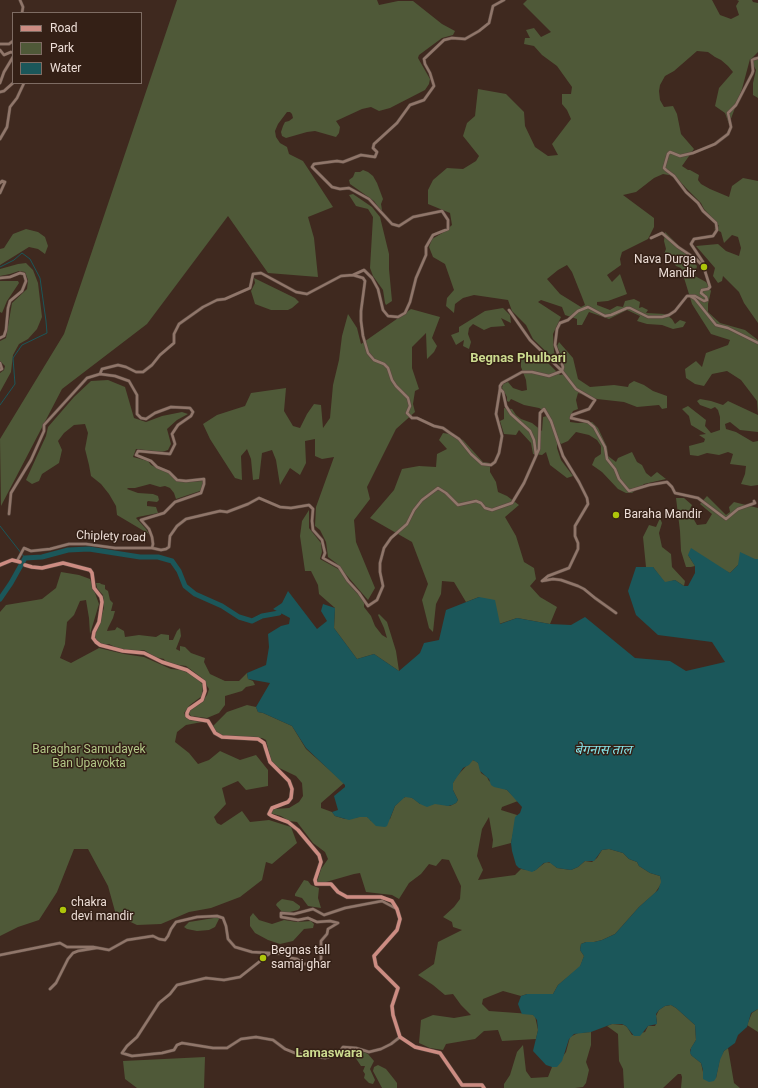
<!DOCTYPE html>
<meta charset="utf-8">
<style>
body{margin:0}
#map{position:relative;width:758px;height:1088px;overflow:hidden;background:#3f291f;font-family:Roboto,sans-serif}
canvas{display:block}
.legend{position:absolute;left:12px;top:12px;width:130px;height:72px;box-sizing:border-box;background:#342016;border:1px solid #7e6c63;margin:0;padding:5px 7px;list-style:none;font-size:12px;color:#ecddd6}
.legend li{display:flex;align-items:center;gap:8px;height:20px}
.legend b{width:20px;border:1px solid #7e6c63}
</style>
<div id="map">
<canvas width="758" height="1088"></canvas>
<ul class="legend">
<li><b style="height:5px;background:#cd8c82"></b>Road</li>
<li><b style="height:11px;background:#4f5938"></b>Park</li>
<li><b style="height:11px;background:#1b575a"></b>Water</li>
</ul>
</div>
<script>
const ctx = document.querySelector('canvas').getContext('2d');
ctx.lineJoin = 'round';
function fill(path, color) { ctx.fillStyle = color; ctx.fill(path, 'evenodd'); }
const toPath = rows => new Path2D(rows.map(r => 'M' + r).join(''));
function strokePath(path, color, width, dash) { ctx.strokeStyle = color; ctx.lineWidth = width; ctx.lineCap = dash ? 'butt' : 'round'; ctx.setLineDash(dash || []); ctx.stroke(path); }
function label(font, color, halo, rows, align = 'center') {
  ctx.font = font + ' Roboto,"Noto Sans Devanagari",sans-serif'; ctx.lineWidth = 3; ctx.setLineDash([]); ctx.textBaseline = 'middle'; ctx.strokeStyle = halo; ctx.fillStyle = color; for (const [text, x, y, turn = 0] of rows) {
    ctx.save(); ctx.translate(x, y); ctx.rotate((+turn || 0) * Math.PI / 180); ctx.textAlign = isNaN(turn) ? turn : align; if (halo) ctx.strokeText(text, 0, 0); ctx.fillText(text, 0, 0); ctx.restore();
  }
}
fill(toPath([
 [177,0,377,0,379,5,398,1,413,1,442,24,455,31,453,35,442,38,419,55,418,58,430,79,429,84,425,90,390,108,379,111,371,107,362,109,336,121,340,127,339,133,336,137,315,131,307,132,286,138,282,136,281,132,283,126,285,122,289,121,293,118,292,114,290,112,287,112,278,124,275,131,276,137,280,143,287,147,289,154,303,161,333,207,308,217,314,238,318,277,268,273,228,216,147,324,62,389,1,506,0,439,64,334],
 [527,0,712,0,720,15,731,19,739,15,736,6,739,1,737,0,752,0,753,2,758,3,758,52,751,59,758,60,758,98,753,95,753,83,756,70,750,59,742,89,729,124,725,113,715,106,719,88,733,72,728,66,721,60,715,57,708,52,697,51,674,71,665,76,660,85,659,91,660,100,664,107,673,106,677,114,681,134,694,149,682,166,688,170,690,170,699,175,698,180,701,184,710,189,729,197,732,186,743,178,758,181,758,323,744,303,739,292,723,276,722,281,718,283,713,276,715,268,696,246,718,244,726,251,739,256,741,248,738,237,732,235,724,243,721,232,714,229,719,226,704,209,701,203,686,188,675,176,663,174,654,178,636,192,623,195,654,218,654,227,648,239,622,252,620,259,621,265,607,275,612,282,620,274,627,294,608,301,597,302,597,305,610,310,617,306,623,307,625,301,634,299,640,302,639,308,642,307,648,310,646,313,665,314,672,319,675,324,680,320,686,322,683,327,673,329,662,325,647,324,637,321,640,316,627,310,609,319,589,312,582,325,577,325,577,319,565,315,562,307,541,300,538,302,561,317,553,334,554,352,561,366,533,339,526,325,512,311,508,300,474,295,463,298,455,304,454,313,446,306,447,298,454,290,445,264,433,257,429,247,432,239,444,232,452,225,450,213,428,204,428,190,433,180,447,168,463,169,476,161,479,156,463,136,467,123,475,116,478,89,506,94,524,112,525,126,535,147,548,156,558,155,552,144,571,119,567,110,562,104,562,94,571,94,572,87,557,66,542,55,534,46,524,44,525,38,530,38,526,30,534,28,541,37,551,32,523,4],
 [567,265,572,272,582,297,585,305,581,307,560,294,547,279,558,270],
 [363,170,368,172,373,176,377,183,383,199,381,204,382,210,381,211,374,201,350,184,349,180,353,177,355,172,360,172],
 [353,194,372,207,380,217,389,254,389,269,392,301,386,305,385,303,383,290,373,276,370,268,373,217,368,209,356,206,349,195],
 [26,229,38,232,45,237,48,246,45,254,38,249,29,247,0,265,0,249,4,248,13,234],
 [665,232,680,247,697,266,695,276,706,282,711,291,708,304,708,312,720,323,745,330,758,340,758,415,757,401,741,380,727,371,712,374,704,386,695,384,686,378,685,369,696,361,702,367,706,353,728,345,730,340,711,334,692,304,681,268,676,266,670,258,664,254,666,249,664,241],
 [26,263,33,270,38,283,42,317,37,329,28,339,19,344,13,355,11,372,0,392,0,373,4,370,5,366,0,361,0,341,6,338,12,303,27,289,28,280,25,272,19,271,10,274,0,276,0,269,18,264],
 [254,278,295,298,299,302,292,308,288,310,271,310,255,304,251,291,255,283],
 [0,281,18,281,19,283,7,301,2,313,0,312],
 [503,308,510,315,511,323,501,318,505,326,491,327,484,330,473,324,469,328,468,334,471,342,469,349,463,346,464,340,456,345,451,335,459,332,459,327,485,311],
 [411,309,440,317,432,338,437,346,434,352,427,359,426,333,412,347,412,368,419,389,415,391,413,404,415,412,396,429,367,487,370,499,354,520,356,542,375,588,368,600,336,563,328,557,326,542,320,530,315,526,316,507,334,457,322,459,315,456,315,439,305,441,306,463,300,475,290,468,280,485,276,460,272,450,262,453,259,479,253,480,251,459,247,449,241,456,242,480,235,478,210,439,203,424,217,415,245,406,251,393,286,388,284,411,293,426,300,428,307,414,314,404,321,405,323,428,330,418,333,385,339,360,342,336,348,314,357,328,361,344],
 [559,342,573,358,578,379,590,387,614,385,628,387,629,384,634,381,644,385,653,391,667,396,667,408,662,409,659,405,637,407,624,402,597,399,578,393,576,400,578,409,573,411,570,417,570,422,578,423,592,422,598,428,607,447,608,456,616,462,618,458,632,452,637,462,642,465,646,473,651,477,657,472,666,479,644,484,632,493,626,493,618,489,602,472,592,465,595,458,601,454,601,446,597,440,589,435,576,432,568,441,561,444,557,439,557,448,561,460,573,476,567,478,550,465,546,452,542,455,533,454,531,443,519,430,516,435,504,434,500,421,504,419,504,408,512,409,516,415,521,419,532,423,542,431,543,417,547,416,545,411,539,408,524,405,511,399,509,402,507,401,507,397,502,388,503,384,508,382,513,388,522,391,527,390,526,380,521,367,521,359,523,356,528,361,531,361,542,357,560,375,564,374,564,361,557,346],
 [108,380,125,387,134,418,146,422,162,416,182,412,188,414,177,420,167,429,171,444,168,450,162,452,136,449,133,457,148,461,151,465,168,473,172,477,180,482,203,481,202,487,200,491,176,499,174,493,170,488,165,486,160,487,150,484,135,488,128,488,127,489,138,493,153,494,158,496,159,500,157,502,148,501,147,502,147,506,156,507,158,513,138,517,136,518,146,529,149,534,117,515,116,506,109,494,101,484,91,476,89,465,85,449,88,433,85,424,74,425,64,433,58,441,62,450,59,463,42,474,39,481,32,484,26,480,46,436,48,427,74,397,91,381],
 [700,399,711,401,723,405,728,401,758,415,758,432,740,430,730,422,725,424,726,429,736,432,753,442,758,441,758,485,751,486,741,484,745,474,746,466,730,464,733,454,728,452,719,455,707,453,698,456,690,455,689,446,704,442,705,439,699,435,706,434,691,425,689,416,682,409,688,406,706,420,705,426,711,433,720,430,720,417,718,410,715,407,711,409,700,405,697,401],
 [443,433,450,434,463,440,483,462,490,463,490,472,496,482,498,492,507,496,519,505,505,517,516,536,524,562,534,568,536,579,530,586,540,597,557,607,550,624,517,618,499,624,479,597,466,602,454,582,442,581,441,594,436,604,433,632,429,628,422,600,428,584,412,542,370,518,394,490,402,469,419,466,436,467,437,454,447,449,439,440],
 [707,496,726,515,730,512,729,507,734,502,758,508,758,559,738,565,730,573,688,555,695,566,691,567,686,567,681,551,680,531,676,498,684,498,692,505,688,513,693,518,697,525,706,524,712,514,700,504],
 [309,510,309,528,321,543,322,552,320,559,340,570,347,582,364,601,364,607,371,616,375,626,382,635,387,638,384,628,378,615,379,614,387,622,396,651,399,671,374,654,357,659,334,628,335,608,319,594,318,585,311,571,305,571,300,536,302,521],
 [660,518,662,523,659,533,662,547,671,554,672,567,685,581,684,586,675,580,665,583,653,567,646,567,643,537,649,525,656,527],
 [61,572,79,575,90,579,99,604,90,634,89,618,86,600,80,601,74,615,67,622,65,644,60,658,71,663,99,648,124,654,144,657,171,669,182,670,196,677,203,685,202,696,190,705,184,713,189,720,202,722,186,725,177,732,175,742,189,753,198,764,209,760,220,751,240,760,256,755,268,770,268,786,246,790,238,781,222,788,226,804,214,817,217,823,221,825,242,811,250,822,269,820,291,827,297,843,272,864,266,862,262,880,240,897,211,908,189,912,161,924,137,925,116,915,108,886,88,849,74,849,57,892,39,920,18,927,0,936,0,612,6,605,42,599,56,588],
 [96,583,100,583,101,584,105,585,105,589,108,591,110,600,113,603,111,611,115,611,113,618,108,628,107,631,115,630,117,627,124,631,125,637,139,635,156,637,161,634,169,635,169,640,173,640,177,631,180,628,181,636,176,649,180,651,180,646,185,647,191,653,205,658,204,662,210,674,225,681,239,681,247,673,248,679,253,681,255,685,246,687,242,691,225,696,225,705,219,713,207,718,191,716,188,712,201,703,207,695,209,689,202,678,186,666,166,663,164,659,155,657,144,650,131,652,119,649,109,644,104,645,95,640,95,635,104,608,103,595,97,588],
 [247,705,256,707,258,712,263,713,292,726,306,749,344,783,321,803,321,808,332,812,335,816,345,819,365,816,369,818,371,821,390,819,395,806,403,798,408,796,414,799,420,804,440,804,450,806,456,803,458,800,453,790,453,783,456,777,472,760,476,761,479,764,481,773,487,777,489,781,507,790,518,801,502,807,501,810,517,815,511,843,492,848,493,840,489,817,482,829,477,856,483,870,478,880,515,875,521,869,534,871,546,862,551,863,557,868,571,870,578,867,585,861,592,862,597,858,602,850,609,849,623,853,629,859,637,862,639,866,650,873,660,876,661,880,661,884,655,893,639,907,615,934,602,940,594,942,586,942,581,944,580,950,584,956,580,967,558,985,553,994,527,994,521,996,503,991,483,999,482,1004,489,1011,531,1014,535,1016,538,1030,536,1039,502,1041,498,1030,484,1031,475,1039,446,1044,443,1050,430,1048,419,1043,421,1020,433,1015,454,1018,471,1015,461,1005,453,994,445,995,433,985,418,975,434,964,438,942,462,930,453,927,452,922,443,917,454,907,460,899,461,886,449,860,442,859,436,866,429,864,421,874,409,883,399,899,392,895,366,892,360,873,354,874,326,882,315,882,318,879,321,869,328,859,325,852,313,843,297,822,289,821,281,816,270,813,274,809,289,808,299,802,303,796,302,783,296,776,275,766,271,760,266,740,262,738,224,736,215,732,213,726,227,712],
 [304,880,308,881,311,885,319,888,318,898,321,908,308,906,302,898,295,896,295,894],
 [282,899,293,901,300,906,300,908,298,910,290,912,282,912,276,905,277,903],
 [253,913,259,920,272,924,284,920,297,922,311,921,314,924,313,928,304,929,293,941,280,944,268,940,255,933,250,926,250,917],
 [220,917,215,927,209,930,197,931,187,929,184,927,189,922],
 [671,1005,676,1008,695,1025,696,1040,690,1050,691,1055,701,1063,703,1072,716,1078,720,1058,724,1051,728,1048,734,1083,740,1088,681,1088,682,1077,681,1074,678,1074,663,1088,624,1088,623,1069,619,1061,618,1034,607,1026,612,1024,624,1025,627,1027,632,1035,645,1032,648,1026,655,1026,657,1022,656,1016,659,1010,665,1006],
 [758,1009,758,1032,747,1025,752,1013],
 [591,1032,591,1045,586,1062,589,1070,586,1083,583,1087,575,1088,504,1088,504,1084,510,1075,517,1052,523,1045,526,1071,531,1078,548,1077,552,1067,555,1067,566,1052,570,1037,578,1033],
 [362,1051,368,1054,374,1061,370,1069,375,1080,373,1084,369,1083,364,1078,365,1074,363,1071,365,1066,361,1066,355,1057,356,1053],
 [205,1057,204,1088,137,1088,125,1079,123,1061],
 [378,1065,386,1069,394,1079,397,1083,397,1088,382,1088,373,1071,374,1067]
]), '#4f5938');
fill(toPath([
 [691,548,730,573,738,565,740,552,755,559,758,559,758,1009,751,1013,747,1027,738,1035,735,1043,724,1051,720,1060,716,1078,714,1081,709,1082,703,1079,703,1070,701,1063,692,1056,690,1053,691,1048,696,1040,695,1025,676,1008,671,1005,665,1006,659,1010,656,1014,657,1024,648,1026,640,1036,634,1036,626,1026,622,1024,612,1024,591,1032,574,1034,569,1039,562,1061,557,1067,552,1067,546,1065,533,1051,538,1030,537,1020,533,1015,522,1014,521,1012,518,1004,521,996,527,994,553,994,558,985,580,966,584,956,580,950,581,944,586,942,594,942,602,940,615,934,639,907,658,890,661,882,660,876,650,873,639,866,637,862,629,859,623,853,609,849,602,850,594,861,585,861,578,867,571,870,557,868,549,862,544,863,536,870,532,872,519,868,516,865,512,851,511,843,515,817,520,813,522,807,507,790,494,787,491,785,489,779,480,771,478,763,473,760,469,765,463,768,453,783,453,790,458,800,456,803,452,805,448,806,435,804,427,807,420,804,412,798,405,797,395,806,387,826,385,827,376,826,367,817,360,817,349,820,335,816,332,812,338,810,334,796,345,787,345,785,306,748,292,726,263,713,258,712,256,707,270,683,248,679,247,673,266,665,269,647,268,634,281,626,289,624,290,618,273,609,282,603,288,591,317,629,327,621,321,611,323,604,335,608,334,628,357,659,374,654,399,671,420,653,424,643,439,640,446,610,479,597,495,600,500,624,517,618,550,624,571,625,585,617,635,658,670,661,686,671,725,662,712,642,658,635,636,615,628,591,636,567,653,567,665,582,675,580,684,586,688,586,695,573,695,566,688,555]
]), '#1b575a');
strokePath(toPath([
 [0,267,14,260,22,253,30,259,40,278,46,321,47,333,22,345,13,358,15,384,0,405],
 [0,526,25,558]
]), '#1b575a', 1);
strokePath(toPath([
 [0,599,11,583,25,558,42,557,68,550,89,549,140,557,158,557,172,561,179,571,185,586,195,594,222,606,239,617,252,621,262,616,279,613]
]), '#1b575a', 5);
const minor = toPath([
 [20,0,23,7,22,13],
 [0,44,9,44,13,41],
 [0,50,4,55,11,52,13,53],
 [0,83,4,72,13,57],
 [0,92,4,91,13,83],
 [0,139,7,127,10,107,17,98,24,83],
 [0,183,2,181,5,182,0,193],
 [651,238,662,233,678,247,696,259,703,266],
 [353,275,363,278,365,281,361,311,361,321,363,336,368,353,374,360,384,364,388,368,392,380,396,386,408,398,410,406,407,413,412,418,417,418,434,426,443,428,450,433,459,439,471,454,482,464,491,465,495,462,499,453,502,436,496,414,500,389],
 [0,278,10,277,20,273,24,274,26,281,22,291,10,301,8,308,6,330,4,336,0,338],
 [690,296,695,299,716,325,728,328,758,343],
 [509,310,530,340,562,371,576,389,595,400,589,409,572,415,571,418,588,422,594,427,605,447,607,459,615,469,619,479,629,491,649,485,667,482,672,487,675,493,698,498,726,519,738,509,755,503,754,501],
 [0,363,2,369,0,370],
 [536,455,534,440,530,431,511,414,506,406,503,392,500,389,500,386,502,383,522,372,532,372,549,376,562,371,563,367,555,345,557,329,560,323,568,320,578,311,588,307,605,316,611,315,627,308,630,308,648,317,662,317,669,315,675,311,687,296,695,296,704,301,707,300,706,297,701,293,702,290,708,289,710,287,704,268,703,262,691,244,694,239,713,236,717,230,716,223,703,211,698,203,686,192,674,176,666,170,664,168,668,154,670,152,680,156,693,153,715,144,728,134,731,127,728,113,736,105,752,74,753,71,752,60,754,59,758,58],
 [9,514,11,493,31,460,44,431,44,425,87,378,100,374],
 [152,548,161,550,166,549,169,547,170,536,177,526,186,519,220,511,227,512,248,504,259,498,280,507,291,508,309,505,313,509,312,521,313,530,322,540,325,553,323,558,339,567,348,581,359,593,368,606,377,600,383,586,380,572,380,563,384,548,391,538,407,524,414,510,422,500,438,488,446,493,458,505,476,501,481,503,485,508,492,510,512,503,524,483,539,449,540,413,544,409,551,421,563,456,579,482,587,498,588,504,575,526,575,536,578,543,578,549,569,568,548,576,542,581,553,579,561,580,578,586,584,589,595,598,616,613],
 [17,561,24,548,31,551,50,549,69,544,86,544,115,548,152,548,153,544,152,537,149,529,141,520,164,513,175,502,201,493,204,484,204,479,186,481,177,480,169,472,157,467,151,461,136,455,138,451,170,454,175,444,172,434,178,425,191,416,193,412,190,408,171,407,155,413,146,419,141,418,137,414,137,395,129,381,115,376,100,374,102,369,118,365,126,367,136,372,143,372,152,365,160,355,174,343,174,334,179,324,203,307,217,300,225,299,250,288,253,274,261,273,296,292,307,294,341,276,353,275,364,270,372,278,378,289,383,310,388,316,398,317,405,313,410,302,416,278,426,255,426,247,433,235,448,229,448,220,442,211,413,217,399,226,392,224,369,199,349,188,340,189,332,187,312,167,314,164,337,161,343,162,361,155,375,157,377,152,373,148,374,144,397,123,410,105,424,100,434,86,430,73,425,64,424,59,444,40,452,38,465,39,479,31,489,23,493,6,504,0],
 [269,954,240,977,224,980,206,978,177,985,170,994,159,1003,137,1037,127,1046,122,1053,132,1056,162,1053,174,1050,177,1045,182,1043,213,1048,227,1048,241,1039,256,1037,273,1040,285,1049,295,1053,325,1058,338,1054,343,1047,356,1048,369,1052,381,1049,391,1044,400,1037],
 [0,955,60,943,67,947,93,947,109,950,127,940,153,936,159,939,165,940,168,936,171,929,176,922,197,917,217,916,223,918,226,926,228,939,235,947,252,952,286,954,291,958,297,959,304,964,309,964,321,961,321,941,327,934,328,929,338,923,330,921,317,922,308,918,298,920,281,917,281,913,294,914,313,909,324,915,345,908,382,901,395,908],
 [50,989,56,983,68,959,73,953,78,951,96,948]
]);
const major = toPath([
 [0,565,12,560,20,562],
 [25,565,32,567,42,568,63,563,90,570,92,573,94,588,101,597,102,602,99,622,94,632,93,638,96,642,100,645,123,651,144,653,162,662,187,670,204,682,205,691,202,700,189,709,187,713,187,716,190,718,208,721,215,733,222,737,258,739,264,743,270,762,289,781,292,789,291,798,288,802,272,808,269,814,272,816,288,822,298,830,319,855,321,862,315,880,316,884,331,884,338,892,347,897,381,897,392,901,397,909,400,919,397,930,374,956,376,966,398,988,392,1006,393,1015,400,1037,415,1047,440,1053,462,1085,482,1085,484,1088]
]);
strokePath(minor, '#59473e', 3.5);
strokePath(major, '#59473e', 4.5);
strokePath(minor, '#90766a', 2.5);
strokePath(major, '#cd8c82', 3.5);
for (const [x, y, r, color] of [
 [704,267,4,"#aec50a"],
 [616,515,4,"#aec50a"],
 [63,910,4,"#aec50a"],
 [263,958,4,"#aec50a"]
]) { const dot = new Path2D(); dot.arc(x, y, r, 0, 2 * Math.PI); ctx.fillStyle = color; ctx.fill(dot); strokePath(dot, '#342016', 1.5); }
label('12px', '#ecddd6', '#342016', [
 ["Nava Durga",696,260,"right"],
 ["Mandir",696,274,"right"],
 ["Baraha Mandir",624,515],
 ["chakra",71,903],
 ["devi mandir",71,917],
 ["Begnas tall",271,951],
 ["samaj ghar",271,965]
], 'left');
label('12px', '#ecddd6', '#342016', [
 ["Chiplety road",111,537,2]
]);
label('12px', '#b3c887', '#342016', [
 ["Baraghar Samudayek",89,750],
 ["Ban Upavokta",89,764]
]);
label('bold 13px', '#ccdb8f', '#342016', [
 ["Begnas Phulbari",518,359],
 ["Lamaswara",329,1054]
]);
label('italic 13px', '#87e7eb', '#342016', [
 ["बेगनास ताल",603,751]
]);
</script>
